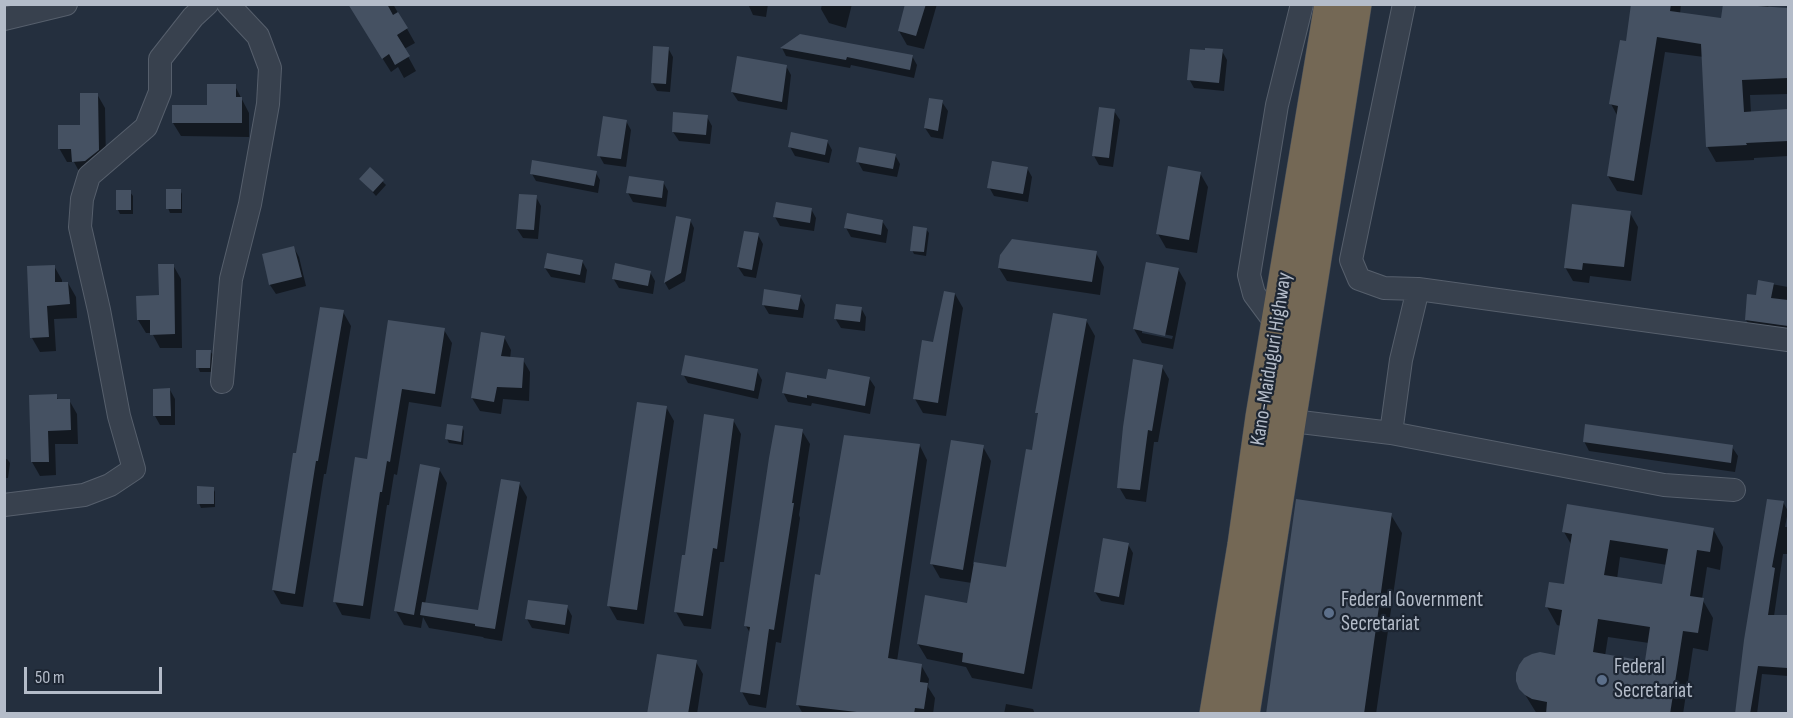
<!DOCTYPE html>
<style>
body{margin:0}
#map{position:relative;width:1793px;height:718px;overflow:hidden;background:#242f3e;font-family:"Sofia Sans Condensed",sans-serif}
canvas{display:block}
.frame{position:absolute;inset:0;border:6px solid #b4bcc9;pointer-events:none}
.scale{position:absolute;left:24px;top:667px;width:138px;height:27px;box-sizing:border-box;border:3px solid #b4bcc9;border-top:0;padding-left:8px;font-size:18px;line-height:21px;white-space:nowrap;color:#b4bcc9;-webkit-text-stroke:4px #1d2633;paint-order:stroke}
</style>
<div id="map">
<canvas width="1793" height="718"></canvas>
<div class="frame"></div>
<div class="scale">50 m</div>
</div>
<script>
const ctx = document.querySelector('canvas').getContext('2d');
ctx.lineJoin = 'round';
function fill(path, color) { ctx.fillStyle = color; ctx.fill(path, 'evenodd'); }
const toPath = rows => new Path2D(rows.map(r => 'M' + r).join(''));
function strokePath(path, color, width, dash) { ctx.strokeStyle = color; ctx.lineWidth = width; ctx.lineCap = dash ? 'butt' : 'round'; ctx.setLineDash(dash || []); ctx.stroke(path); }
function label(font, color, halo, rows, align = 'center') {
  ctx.font = font + ' "Sofia Sans Condensed",sans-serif'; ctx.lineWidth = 4.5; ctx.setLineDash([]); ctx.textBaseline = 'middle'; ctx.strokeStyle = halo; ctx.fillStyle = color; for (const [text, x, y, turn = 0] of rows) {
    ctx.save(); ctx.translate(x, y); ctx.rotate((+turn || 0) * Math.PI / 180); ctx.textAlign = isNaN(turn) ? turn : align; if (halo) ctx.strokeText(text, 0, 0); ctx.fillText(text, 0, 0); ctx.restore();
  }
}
fill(toPath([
 [355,4,393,4,415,43,404,49,416,71,404,78,398,67,391,72,359,21],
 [748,4,768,4,766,17,753,15],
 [822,4,852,4,846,28,829,23,821,9],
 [906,4,937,4,924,49,907,45,899,31],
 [1632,4,1681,4,1680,14,1722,19,1724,4,1769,4,1768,8,1788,10,1788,94,1750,95,1751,113,1788,111,1788,156,1754,158,1754,160,1716,162,1707,146,1704,57,1665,52,1642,195,1617,191,1608,176,1618,117,1611,104,1627,42],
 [800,35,912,56,917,65,914,78,851,65,850,68,786,56,782,48],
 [668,48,673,57,670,92,657,91,652,82],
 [1222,51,1227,60,1224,91,1194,88,1189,79],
 [786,66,791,75,787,110,738,101,732,92],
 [235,86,249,113,249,137,181,136,173,123,208,106],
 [97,94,105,108,106,164,81,175,74,162,67,162,59,148,81,126],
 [942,102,948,111,943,139,931,137,925,128],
 [1114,111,1120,120,1113,167,1099,165,1094,156],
 [707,117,712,126,710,144,679,141,673,132],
 [626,121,631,130,626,167,604,164,599,155],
 [827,141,832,150,829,163,795,156,790,147],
 [895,155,900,164,897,177,863,171,858,162],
 [1027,168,1032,177,1028,202,994,196,989,187],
 [370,169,386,185,376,196,361,179],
 [596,173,600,180,598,193,536,181,532,174],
 [1200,173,1208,187,1197,253,1166,248,1158,234],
 [663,182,668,191,666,207,633,202,628,193],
 [180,190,182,194,182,213,170,213,168,208],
 [118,192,130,192,133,196,133,214,120,214,118,210],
 [536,197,541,206,538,239,523,238,517,229],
 [811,209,816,218,814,231,780,226,775,217],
 [1630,213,1638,227,1631,281,1590,276,1589,283,1573,281,1565,267],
 [677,218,690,220,694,228,685,281,669,290,665,283],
 [882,221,888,230,886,243,851,237,846,228],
 [926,229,929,233,926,256,914,254,912,250],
 [758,235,763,244,756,278,744,276,738,267],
 [294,248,299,257,306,286,276,294,270,285,263,255],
 [1096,253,1104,267,1100,295,1007,281,999,268],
 [582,261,587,270,585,283,551,277,545,268],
 [173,265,181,279,182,348,160,348,152,333,146,333,138,320,160,296],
 [54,266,62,280,62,283,68,283,76,297,77,318,54,319,56,351,40,352,32,338],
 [1178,269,1186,283,1173,349,1142,343,1134,329],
 [1142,330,1173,336,1172,339,1142,333],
 [650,272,655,281,653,294,619,288,613,278],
 [1760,282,1788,287,1788,336,1753,331,1746,320,1757,297],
 [955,294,963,308,946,416,923,413,915,399],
 [800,296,805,305,803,318,769,314,763,304],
 [861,308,866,317,865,331,841,328,835,318],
 [343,312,351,326,326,474,324,474,303,607,281,604,273,590,297,455],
 [1086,320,1095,336,1032,689,972,678,966,667,927,659,918,644,969,605,972,583,940,578,932,564,983,447,991,461,973,564,1007,569,1033,452,1039,416,1037,412],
 [390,322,444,330,452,343,441,407,409,402,397,475,394,474,389,505,387,505,370,619,342,615,335,602,368,460],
 [504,337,511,350,510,359,523,360,530,372,529,401,503,399,501,414,480,411,472,398],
 [210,351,213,355,211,372,200,372,198,367],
 [1162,367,1169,379,1158,442,1154,442,1146,502,1126,499,1119,487],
 [757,371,762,380,758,399,688,383,683,374],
 [869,378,875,387,870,414,812,403,811,406,788,402,783,392,827,381],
 [170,390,175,399,175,425,160,425,155,416],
 [56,396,59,401,69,400,77,414,78,444,55,444,56,475,40,476,32,462],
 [666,407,674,421,644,624,617,620,609,606],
 [733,420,741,434,724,562,720,562,711,629,684,626,676,612,687,557],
 [462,427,464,431,463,445,449,443,447,439],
 [802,431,810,444,799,515,800,518,781,643,776,642,766,708,749,705,742,692,750,633,746,626],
 [1584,441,1732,447,1738,456,1735,472,1589,451],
 [920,446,927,460,897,661,921,665,929,679,928,687,935,698,933,714,803,714,798,705],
 [4,459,7,459,10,463,8,478,4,478],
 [439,469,447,483,425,604,479,612,519,483,527,497,502,641,484,638,483,637,429,628,423,617,421,628,404,625,396,611],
 [213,488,215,492,215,507,201,508,199,503],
 [1783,502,1788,511,1785,527,1788,527,1788,554,1783,554,1774,616,1788,616,1788,676,1762,674,1757,714,1736,714],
 [1391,515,1402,533,1376,714,1267,714],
 [1713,529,1723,547,1720,570,1707,567,1702,599,1713,618,1708,651,1693,648,1683,714,1537,714,1521,688,1556,656,1561,626,1557,625,1547,607,1565,586,1572,546,1564,532],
 [1620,557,1667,565,1664,586,1617,579],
 [1608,637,1649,643,1646,662,1605,656],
 [1128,544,1133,553,1124,605,1101,601,1095,592],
 [567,607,572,616,569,634,532,628,527,619],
 [696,662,703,674,697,714,649,714],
 [1006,704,1033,709,1035,714,1004,714]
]), '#0007');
fill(toPath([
 [348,4,387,4,393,15,398,12,408,28,397,35,410,56,395,65,389,54,382,59],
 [905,4,926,4,916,36,898,31],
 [1631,4,1671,4,1670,11,1721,18,1723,4,1759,4,1758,6,1788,8,1788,78,1742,80,1744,112,1788,109,1788,141,1746,143,1747,145,1706,147,1701,44,1657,37,1634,181,1607,176,1618,106,1609,104,1620,40,1626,41],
 [800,34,913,55,910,70,847,57,846,60,780,48],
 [653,46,669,47,666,84,651,83],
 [1205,48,1223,49,1219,83,1187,80,1190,49,1205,50],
 [737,56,787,65,782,102,731,92],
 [207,84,236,84,236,97,242,97,242,123,172,123,172,105,207,105],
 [80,93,98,93,99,150,85,161,72,162,71,149,58,149,58,125,80,125],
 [929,98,943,100,938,131,924,128],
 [1099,107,1115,109,1109,158,1092,156],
 [673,112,708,115,706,135,672,132],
 [603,116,627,120,621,159,597,156],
 [791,132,828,140,825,155,788,147],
 [859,147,896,154,893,169,856,162],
 [532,160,597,171,594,186,530,174],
 [992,161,1028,167,1023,194,987,188],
 [1168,166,1201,172,1189,240,1156,234],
 [370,167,384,180,373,192,359,179],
 [629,176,664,181,662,198,626,193],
 [166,189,181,189,181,209,166,209],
 [116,190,131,190,131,210,116,210],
 [519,194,537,195,534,230,516,229],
 [776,202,812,208,810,223,773,217],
 [1572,204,1631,211,1624,267,1583,263,1582,270,1564,268],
 [847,213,883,220,881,235,844,228],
 [676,216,691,219,681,273,664,283],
 [913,226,927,228,924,252,910,251],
 [744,231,759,233,752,270,737,267],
 [1012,239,1097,251,1092,282,998,268,1000,255],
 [294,246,302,277,269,285,262,254],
 [547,253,583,260,580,275,544,268],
 [1146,262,1179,268,1165,336,1133,329],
 [615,263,651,271,648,286,612,279],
 [158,264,174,264,175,334,150,335,150,320,137,320,136,296,159,295],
 [55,265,55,282,68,282,70,304,47,306,49,337,30,338,27,266],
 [1758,280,1774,283,1771,298,1788,300,1788,326,1745,320,1747,294,1756,295],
 [764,289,801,295,798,310,762,305],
 [944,291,955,293,938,403,913,399,922,340,933,342],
 [836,304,862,307,860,322,834,319],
 [320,307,344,310,318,461,316,461,295,594,272,590,293,453,296,453],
 [1053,313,1087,319,1024,674,962,662,963,653,917,644,925,595,967,603,974,562,1006,567,1026,449,1032,450,1038,413,1035,413],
 [388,320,445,328,435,394,402,389,390,462,387,461,382,492,380,492,363,606,333,602,355,457,367,459],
 [481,332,505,336,501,356,524,358,522,388,497,387,494,402,471,398],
 [196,350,211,350,210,368,196,368],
 [685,355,758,369,754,391,681,375],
 [1133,359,1163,365,1152,431,1148,430,1140,490,1117,488,1123,427],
 [828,369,870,377,865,406,807,395,807,398,782,393,786,372,826,379],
 [170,388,171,416,153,416,153,389],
 [57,394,57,399,70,399,71,430,48,431,49,462,31,462,29,395],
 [637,402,667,406,637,610,607,606],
 [704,414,734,419,717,549,713,548,703,616,674,612,682,555,685,555],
 [447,424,463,426,461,442,445,439],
 [1585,424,1733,445,1731,463,1583,442],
 [775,425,803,429,792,503,794,503,774,630,769,629,760,695,740,692,750,627,744,626,769,458],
 [844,435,920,444,888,658,922,664,920,682,928,683,924,709,915,708,914,714,874,714,796,705,815,574,820,575],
 [951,440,984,445,963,570,930,564],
 [420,464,440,468,414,615,394,611],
 [501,479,520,482,495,629,475,626,475,624,420,615,422,602,478,610],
 [197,486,214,487,214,504,197,504],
 [1296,499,1392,513,1364,714,1266,714],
 [1767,499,1784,501,1772,567,1775,568,1768,615,1788,615,1787,668,1758,666,1750,714,1735,714,1744,640],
 [1567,504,1714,528,1710,552,1697,550,1690,596,1704,598,1698,633,1683,631,1670,714,1546,714,1547,702,1532,699,1525,695,1519,689,1516,681,1516,673,1519,665,1524,658,1532,654,1540,652,1555,655,1562,610,1545,607,1549,582,1564,584,1572,534,1562,532],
 [1610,540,1668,549,1662,584,1604,575],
 [1598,619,1650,627,1645,661,1593,652],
 [1103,538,1129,543,1119,597,1094,592],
 [528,600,568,605,565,625,525,619],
 [657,654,697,660,688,714,647,714]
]), '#455162');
const street = toPath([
 [1404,4,1351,260,1359,279,1384,288,1418,289,1788,340],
 [4,19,66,4],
 [1277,325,1254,294,1249,275,1277,105,1302,4],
 [222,382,231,279,250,204,268,104,270,68,258,36,228,4],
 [1276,419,1391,433,1664,485,1734,490],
 [1391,433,1401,360,1418,289],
 [4,505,84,495,110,485,134,469,119,416,99,310,80,227,82,199,89,176,146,127,160,92,160,59,193,17,207,4]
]);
const highway = toPath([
 [1216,714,1244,545,1262,417,1331,4],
 [1243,714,1355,4]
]);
strokePath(street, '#565f6c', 24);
strokePath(highway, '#434c59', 34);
strokePath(street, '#38414e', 22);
strokePath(highway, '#746855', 33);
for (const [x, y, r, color] of [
 [1329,613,6,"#5c6f8a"],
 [1602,680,6,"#5c6f8a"]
]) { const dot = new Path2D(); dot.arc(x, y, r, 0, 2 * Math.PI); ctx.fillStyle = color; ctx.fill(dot); strokePath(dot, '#1d2633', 2); }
label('21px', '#b4bcc9', '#1d2633', [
 ["Kano-Maiduguri Highway",1272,359,-81]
]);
label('21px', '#b4bcc9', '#1d2633', [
 ["Federal Government",1341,601],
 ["Secretariat",1341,625],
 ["Federal",1614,668],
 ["Secretariat",1614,692]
], 'left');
</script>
